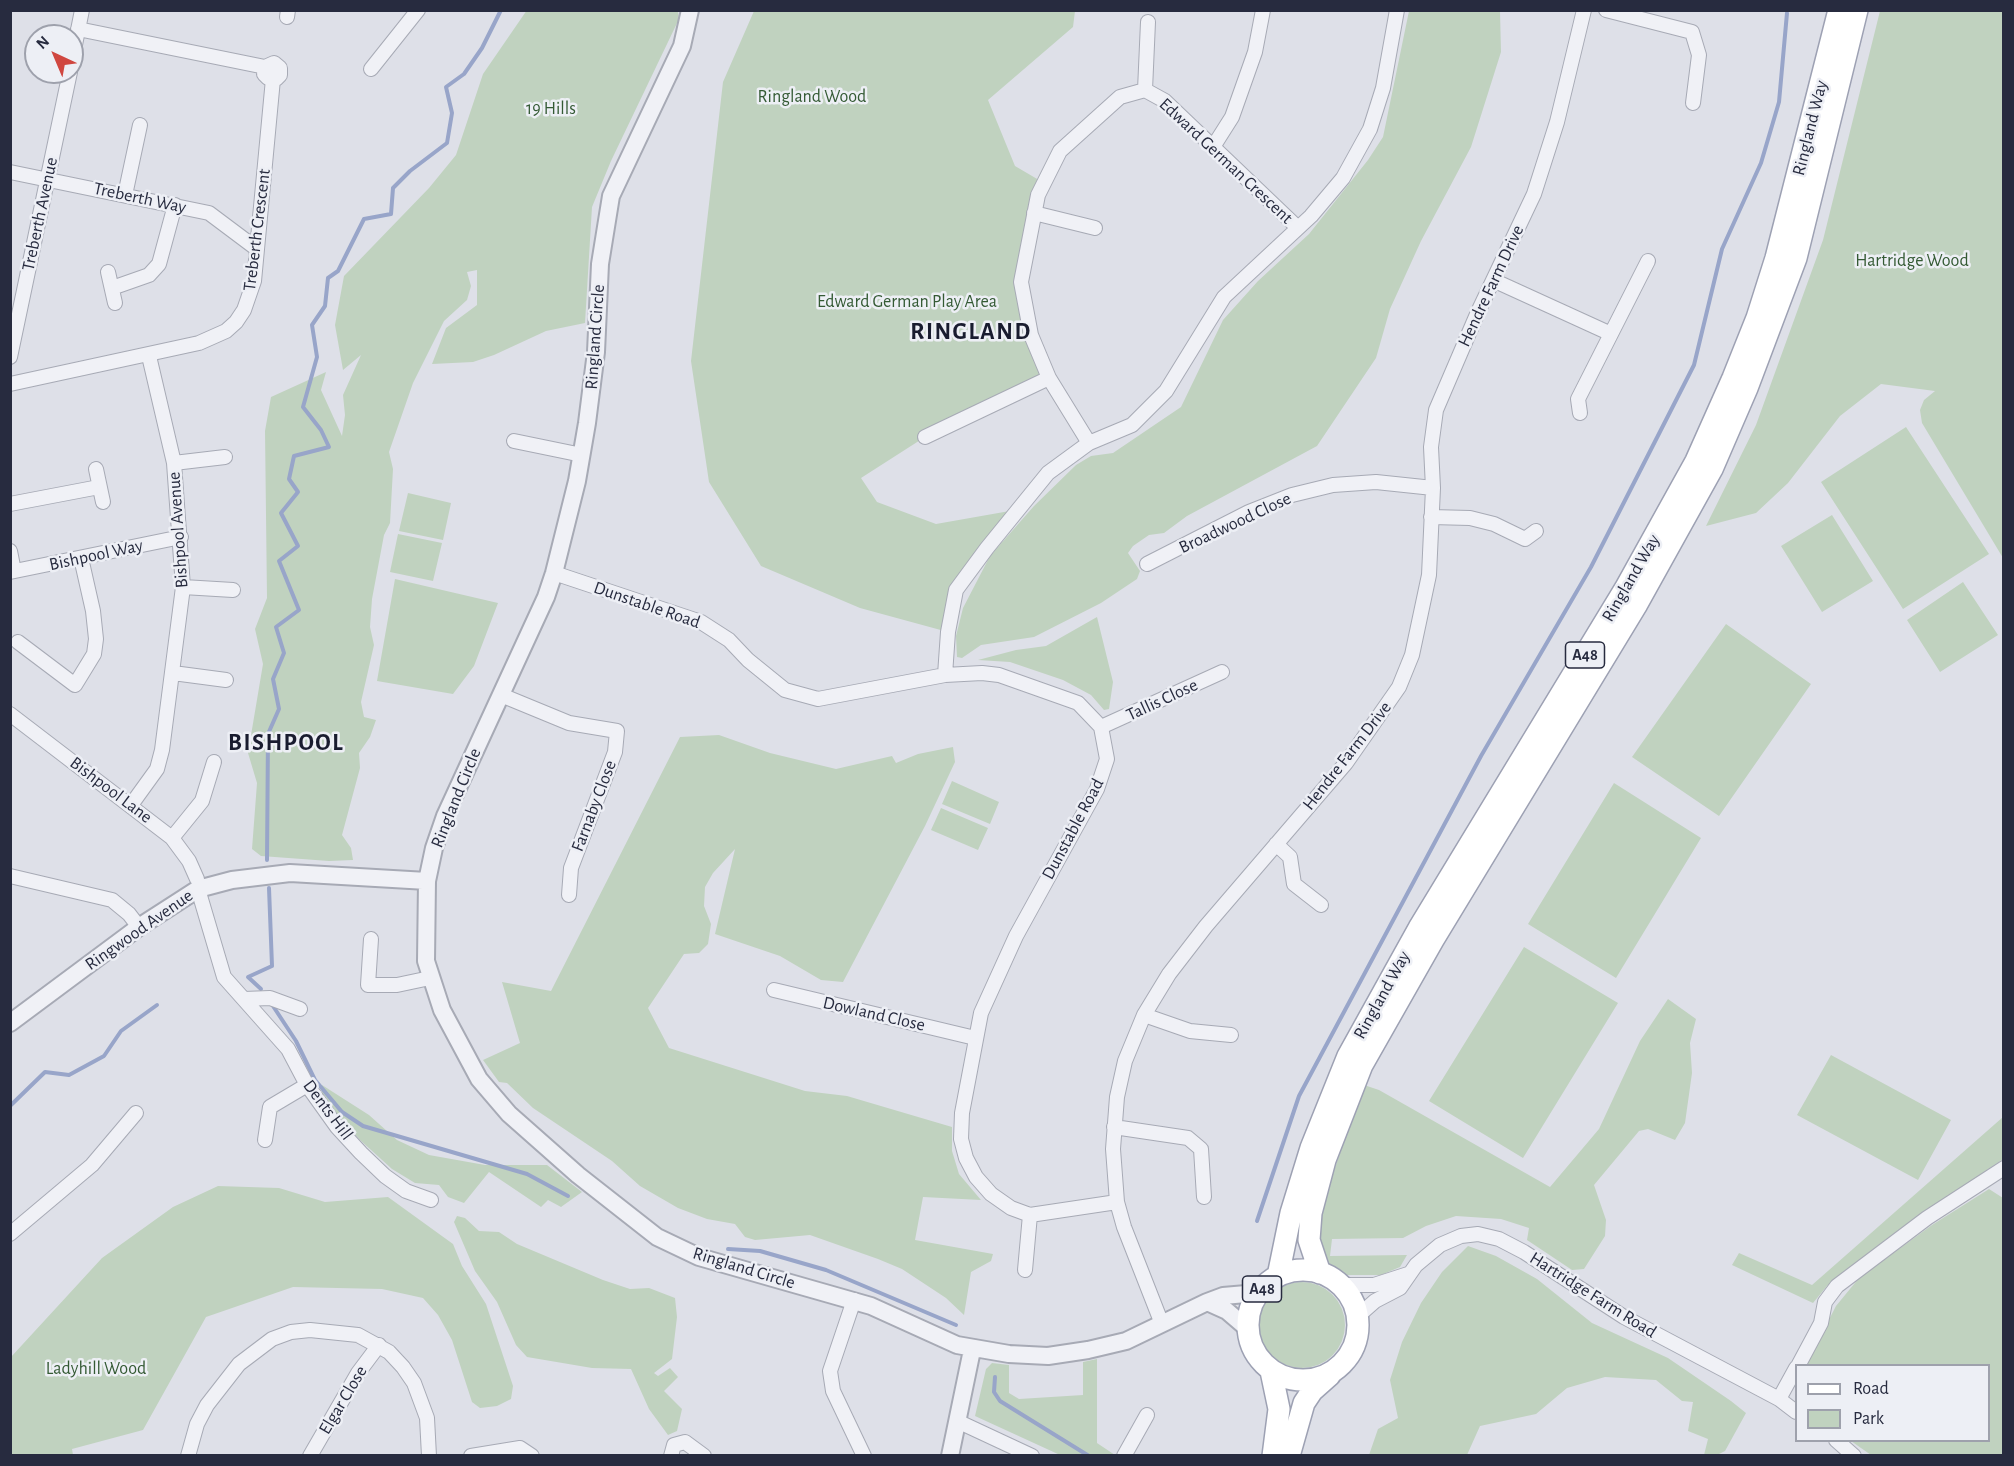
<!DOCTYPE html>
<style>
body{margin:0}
#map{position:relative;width:2014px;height:1466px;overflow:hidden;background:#dee0e8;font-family:"Alegreya Sans",sans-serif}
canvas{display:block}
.frame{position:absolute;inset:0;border:12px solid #272b3f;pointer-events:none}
.legend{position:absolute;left:1795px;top:1364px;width:195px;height:78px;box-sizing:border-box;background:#edeff5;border:2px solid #9ea1ac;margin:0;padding:8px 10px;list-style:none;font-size:18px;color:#272b3f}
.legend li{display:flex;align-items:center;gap:12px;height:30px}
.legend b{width:30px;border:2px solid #9ea1ac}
.north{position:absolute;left:24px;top:24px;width:60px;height:60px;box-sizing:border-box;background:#edeff5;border:2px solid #9ea1ac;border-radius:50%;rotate:316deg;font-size:16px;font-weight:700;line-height:24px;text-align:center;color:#272b3f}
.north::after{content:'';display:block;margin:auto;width:21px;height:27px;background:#d04740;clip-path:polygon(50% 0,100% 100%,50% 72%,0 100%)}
</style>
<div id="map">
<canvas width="2014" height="1466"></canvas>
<div class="frame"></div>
<ul class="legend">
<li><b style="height:8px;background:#fff"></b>Road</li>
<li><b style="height:16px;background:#c0d2bf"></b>Park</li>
</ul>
<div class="north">N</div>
</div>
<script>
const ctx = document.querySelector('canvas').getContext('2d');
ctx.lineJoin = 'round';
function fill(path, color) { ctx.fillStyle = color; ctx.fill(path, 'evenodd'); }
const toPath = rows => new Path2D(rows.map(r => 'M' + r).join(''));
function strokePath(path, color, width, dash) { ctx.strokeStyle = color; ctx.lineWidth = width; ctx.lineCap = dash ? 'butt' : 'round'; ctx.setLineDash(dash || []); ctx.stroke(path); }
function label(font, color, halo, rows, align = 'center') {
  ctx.font = font + ' "Alegreya Sans",sans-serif'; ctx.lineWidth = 5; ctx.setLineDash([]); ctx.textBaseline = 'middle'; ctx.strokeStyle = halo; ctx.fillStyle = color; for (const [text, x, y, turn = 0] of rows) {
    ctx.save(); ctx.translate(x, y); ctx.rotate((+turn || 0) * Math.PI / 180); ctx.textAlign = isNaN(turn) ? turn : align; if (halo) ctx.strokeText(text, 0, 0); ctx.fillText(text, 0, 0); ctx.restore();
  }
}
fill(toPath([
 [527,10,678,11,679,19,611,161,592,207,585,323,546,331,494,355,473,362,432,364,446,328,477,305,477,270,467,272,471,286,467,300,444,321,413,383,389,452,393,469,390,523,384,535,372,599,370,627,374,645,361,702,364,717,376,720,370,737,359,753,360,768,342,835,351,848,353,860,329,861,261,856,252,849,257,783,248,753,263,664,255,629,267,598,265,431,271,397,326,372,321,390,342,436,345,415,343,395,361,355,343,370,335,325,344,276,429,188,456,155,483,74],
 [754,11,1075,11,1073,27,988,100,1015,166,1044,183,1021,282,1049,378,925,437,861,478,877,502,936,524,1021,509,956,590,948,632,860,608,761,566,709,482,691,361,723,82],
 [1409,11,1500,11,1501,52,1471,147,1421,241,1390,309,1376,358,1317,446,1187,516,1164,533,1149,535,1133,546,1128,553,1140,571,1137,579,1101,603,1034,637,981,645,962,658,957,657,956,636,963,608,990,556,1034,506,1076,465,1091,456,1113,453,1181,407,1223,320,1258,281,1309,234,1368,160,1383,137],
 [1880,11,2003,11,2003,558,1922,423,1920,410,1924,400,1935,391,1881,384,1840,416,1788,483,1756,513,1706,526,1756,425,1823,240],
 [1906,427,1989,554,1903,609,1821,482],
 [408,493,451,503,443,540,399,531],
 [1832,515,1873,581,1822,612,1781,546],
 [398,534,442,543,433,581,390,572],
 [395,579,498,603,474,666,453,694,377,681],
 [1963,582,1998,635,1940,672,1907,620],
 [1097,617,1113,682,1109,709,1104,710,1091,695,1063,680,1010,662,978,660,1016,650,1046,646],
 [1726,624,1811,684,1719,816,1632,757],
 [719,735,770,753,836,769,892,756,896,763,918,754,953,747,955,762,925,826,843,982,821,980,780,956,715,934,735,849,713,873,705,887,704,906,711,924,708,944,699,953,684,954,648,1008,669,1048,805,1091,847,1096,952,1127,952,1151,959,1174,981,1200,923,1197,915,1240,993,1254,991,1261,971,1272,964,1315,946,1298,902,1269,878,1259,810,1235,755,1240,745,1237,735,1224,707,1219,678,1208,640,1186,612,1161,533,1108,507,1083,499,1082,483,1060,520,1043,502,982,551,991,680,737],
 [952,781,999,802,990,824,942,804],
 [1614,783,1701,838,1616,978,1528,924],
 [941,808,988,828,978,850,931,830],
 [1524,947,1618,1003,1523,1158,1429,1101],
 [1668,999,1696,1019,1690,1043,1692,1073,1685,1123,1675,1140,1648,1129,1639,1131,1594,1185,1606,1220,1605,1236,1584,1269,1572,1270,1527,1240,1529,1228,1501,1219,1456,1216,1426,1226,1403,1238,1332,1239,1330,1256,1407,1255,1400,1267,1381,1275,1345,1275,1322,1259,1318,1234,1319,1213,1364,1085,1379,1090,1550,1187,1599,1129,1640,1041],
 [1831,1055,1951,1120,1918,1180,1797,1115],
 [322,1085,369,1115,397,1140,429,1155,485,1165,547,1165,582,1192,561,1207,548,1200,541,1207,489,1172,464,1203,448,1197,439,1185,415,1183,392,1169,360,1140,322,1097],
 [2003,1117,2003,1159,1895,1233,1827,1286,1813,1303,1732,1265,1739,1253,1812,1285],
 [218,1186,279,1188,325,1202,388,1197,453,1244,462,1266,486,1304,513,1386,511,1399,497,1406,480,1408,472,1402,452,1340,438,1315,423,1298,382,1289,293,1287,206,1317,143,1430,72,1449,73,1455,11,1455,11,1357,102,1258,173,1207],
 [1989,1189,2003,1198,2003,1455,1871,1455,1851,1441,1988,1440,1988,1366,1805,1366,1836,1306,1859,1278,1932,1225],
 [457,1216,465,1218,479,1231,499,1232,517,1244,603,1280,630,1289,649,1288,675,1298,677,1317,672,1359,654,1373,658,1376,670,1368,678,1377,664,1391,682,1409,677,1431,668,1435,649,1409,631,1369,592,1368,527,1357,516,1345,497,1302,475,1271,454,1222],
 [1468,1246,1496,1256,1537,1279,1592,1323,1668,1358,1731,1401,1746,1413,1725,1451,1717,1455,1704,1455,1708,1439,1688,1431,1693,1402,1682,1401,1656,1380,1605,1377,1567,1388,1536,1414,1480,1426,1467,1455,1369,1455,1378,1429,1398,1418,1390,1380,1402,1342,1421,1303,1442,1272],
 '1259 1325a43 43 0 1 1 86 0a43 43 0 1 1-86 0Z',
 [1097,1359,1097,1443,1115,1455,1060,1455,975,1416,986,1369,992,1363,1009,1365,1009,1393,1019,1399,1083,1395,1083,1362]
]), '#c0d2bf');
strokePath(toPath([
 [267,860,268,734,279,709,273,679,284,653,276,627,299,610,279,561,298,546,281,513,298,492,289,479,294,456,329,447,321,430,303,407,317,357,312,325,325,306,328,278,338,271,364,219,391,214,393,188,410,171,447,143,452,113,446,87,464,74,482,48,501,10],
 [261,989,248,977,272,966,269,888],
 [273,1006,296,1041,315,1080,342,1112,363,1126,527,1174,568,1196],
 [10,1106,45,1072,69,1075,104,1056,121,1031,157,1005],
 [1257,1221,1299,1096,1481,756,1591,567,1694,365,1722,249,1761,163,1779,102,1787,13],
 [728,1249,760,1251,826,1270,956,1325],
 [995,1377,994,1392,1000,1401,1089,1456]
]), '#98a5c9', 4);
const minor = toPath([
 [1606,10,1692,32,1699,55,1693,103],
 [287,17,288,10],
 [78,29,265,67,274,63,280,68,280,75,276,79,268,78,264,74,265,67],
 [72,60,82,10],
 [371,69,418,10],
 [1145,90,1148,22],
 [1213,147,1232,117,1255,52,1263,10],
 [10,172,209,213,257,249],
 [125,195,140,125],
 [1034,213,1095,228],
 [108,272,115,303],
 [1495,281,1609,333],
 [112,288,149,275,159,264,175,205],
 [10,357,70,72],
 [10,384,199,343,226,331,236,322,244,310,254,281,273,79],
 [1580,413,1578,399,1648,261],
 [925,437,1049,378],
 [514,441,582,455],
 [1089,443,1049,378,1031,335,1021,282,1038,195,1060,151,1120,97,1145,90,1165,101,1298,228],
 [174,463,225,457],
 [96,469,103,502],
 [10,504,99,487],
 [1431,517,1470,518,1494,524,1525,539,1536,531],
 [10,551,14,571],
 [1147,564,1249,512,1292,495,1333,485,1376,482,1433,488],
 [10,572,181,537],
 [554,573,701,622,729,640,748,660,785,690,818,699,945,675,982,673,999,675,1078,703,1101,727,1107,759,1097,789,1016,936,981,1013,962,1113,961,1139,966,1158,976,1177,991,1194,1011,1208,1030,1215,1117,1202],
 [183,587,233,590],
 [18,642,75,685,94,654,96,639,93,611,81,558],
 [173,673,226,680],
 [945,675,948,632,956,590,987,548,1048,473,1089,443,1132,425,1166,391,1224,297,1311,216,1343,178,1370,129,1383,88,1397,10],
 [501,695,569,723,617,731,615,752,571,868,569,895],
 [10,714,172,838,189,861,197,879],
 [1101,727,1222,672],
 [131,805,157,769,162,750,183,587,174,463,149,356],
 [172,838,202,801,214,762],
 [1276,844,1290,857,1294,884,1321,905],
 [10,876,112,900,129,914,139,927],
 [198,889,224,977,288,1049,307,1085,337,1127,361,1153,385,1176,406,1191,431,1200],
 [371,939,368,985,397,985,430,978],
 [774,990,975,1038],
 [244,999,270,998,300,1009],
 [1144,1015,1190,1031,1231,1035],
 [1114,1127,1188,1138,1201,1149,1204,1197],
 [265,1140,270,1107,307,1085],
 [10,1234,92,1165,136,1113],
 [1025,1270,1030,1215],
 [1341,1285,1374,1285,1408,1274],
 [854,1300,830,1371,833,1391,864,1456],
 [1358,1316,1375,1301,1400,1288,1416,1265,1440,1245,1461,1236,1478,1234,1499,1239,1524,1252,1624,1317,1779,1399,1796,1412],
 [1162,1324,1124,1227,1117,1202,1113,1149,1117,1097,1125,1061,1144,1015,1169,974,1206,926,1346,763,1399,687,1412,655,1429,575,1433,488,1431,447,1436,410,1478,312,1534,194,1557,122,1584,10],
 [1798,1366,1821,1323,1825,1302,1837,1286,1927,1218,2004,1168],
 [1779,1399,1796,1368],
 [957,1421,1032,1456],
 [1836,1440,1854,1456],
 [188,1456,197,1424,207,1405,239,1364,272,1339,291,1332,310,1330,358,1335,389,1352,403,1367,414,1383,427,1418,429,1456],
 [310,1456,358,1373,379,1345],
 [471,1456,520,1448,532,1456],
 [671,1456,674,1445,685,1442,704,1456],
 [1124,1456,1147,1415]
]);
const tertiary = toPath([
 [690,10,682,46,611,196,600,264,596,352,587,423,577,481,554,573,546,597,445,816,434,848,427,881,426,961,442,1010,479,1079,509,1114,578,1175,657,1237,699,1257,871,1306,957,1345,1009,1354,1048,1356,1088,1350,1126,1341,1207,1302,1223,1296,1258,1293],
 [10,1023,139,927,198,889,232,880,290,873,427,881],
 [1207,1302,1227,1311,1248,1329],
 [950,1456,972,1350]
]);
const primary = toPath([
 '1248 1325a55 55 0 1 1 110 0a55 55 0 1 1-110 0Z',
 [1320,1273,1309,1240,1311,1213,1325,1160,1362,1065,1433,940,1637,604,1712,469,1747,388,1796,258,1857,10],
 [1278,1276,1291,1213,1311,1148,1348,1056,1419,928,1625,589,1696,461,1733,378,1757,318,1776,258,1839,10],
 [1271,1371,1279,1409,1273,1456],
 [1289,1456,1304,1403,1312,1391,1330,1375]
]);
strokePath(minor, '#a7aab5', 16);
strokePath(tertiary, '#a7aab5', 20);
strokePath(primary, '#9da1b3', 24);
strokePath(minor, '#f0f1f6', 14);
strokePath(tertiary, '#f0f1f6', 16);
strokePath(primary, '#fff', 21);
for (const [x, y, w] of [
 [1585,655,39],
 [1262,1289,39]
]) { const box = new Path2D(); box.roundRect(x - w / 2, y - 13, w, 26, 4.5); ctx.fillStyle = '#edeff5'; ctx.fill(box); strokePath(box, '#272b3f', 1.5); }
label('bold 16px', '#272b3f', null, [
 ["A48",1585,655],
 ["A48",1262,1289]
]);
label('18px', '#345a34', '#edeff5', [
 ["Ringland Wood",812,97],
 ["19 Hills",551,109],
 ["Hartridge Wood",1912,261],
 ["Edward German Play Area",907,302],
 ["Ladyhill Wood",96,1369]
]);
label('18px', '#272b3f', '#edeff5', [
 ["Ringland Way",1810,128,-76],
 ["Edward German Crescent",1226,161,43],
 ["Treberth Way",140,198,12],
 ["Treberth Avenue",40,214,-78],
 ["Treberth Crescent",257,230,-83],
 ["Hendre Farm Drive",1491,286,-65],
 ["Ringland Circle",595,337,-86],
 ["Broadwood Close",1235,523,-25],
 ["Bishpool Avenue",178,530,-94],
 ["Bishpool Way",96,555,-12],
 ["Ringland Way",1631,578,-60],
 ["Dunstable Road",647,605,19],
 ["Tallis Close",1162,700,-25],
 ["Hendre Farm Drive",1347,756,-52],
 ["Bishpool Lane",111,790,37],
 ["Ringland Circle",456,798,-68],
 ["Farnaby Close",594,806,-69],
 ["Dunstable Road",1073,829,-62],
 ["Ringwood Avenue",139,930,-35],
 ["Ringland Way",1382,995,-61],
 ["Dowland Close",874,1014,13],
 ["Dents Hill",328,1110,53],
 ["Ringland Circle",744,1268,17],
 ["Hartridge Farm Road",1593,1295,32],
 ["Elgar Close",343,1400,-59]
]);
ctx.letterSpacing = '1.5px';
label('bold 24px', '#191c2f', '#edeff5', [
 ["RINGLAND",971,332],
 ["BISHPOOL",286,743]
]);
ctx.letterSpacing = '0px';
</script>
